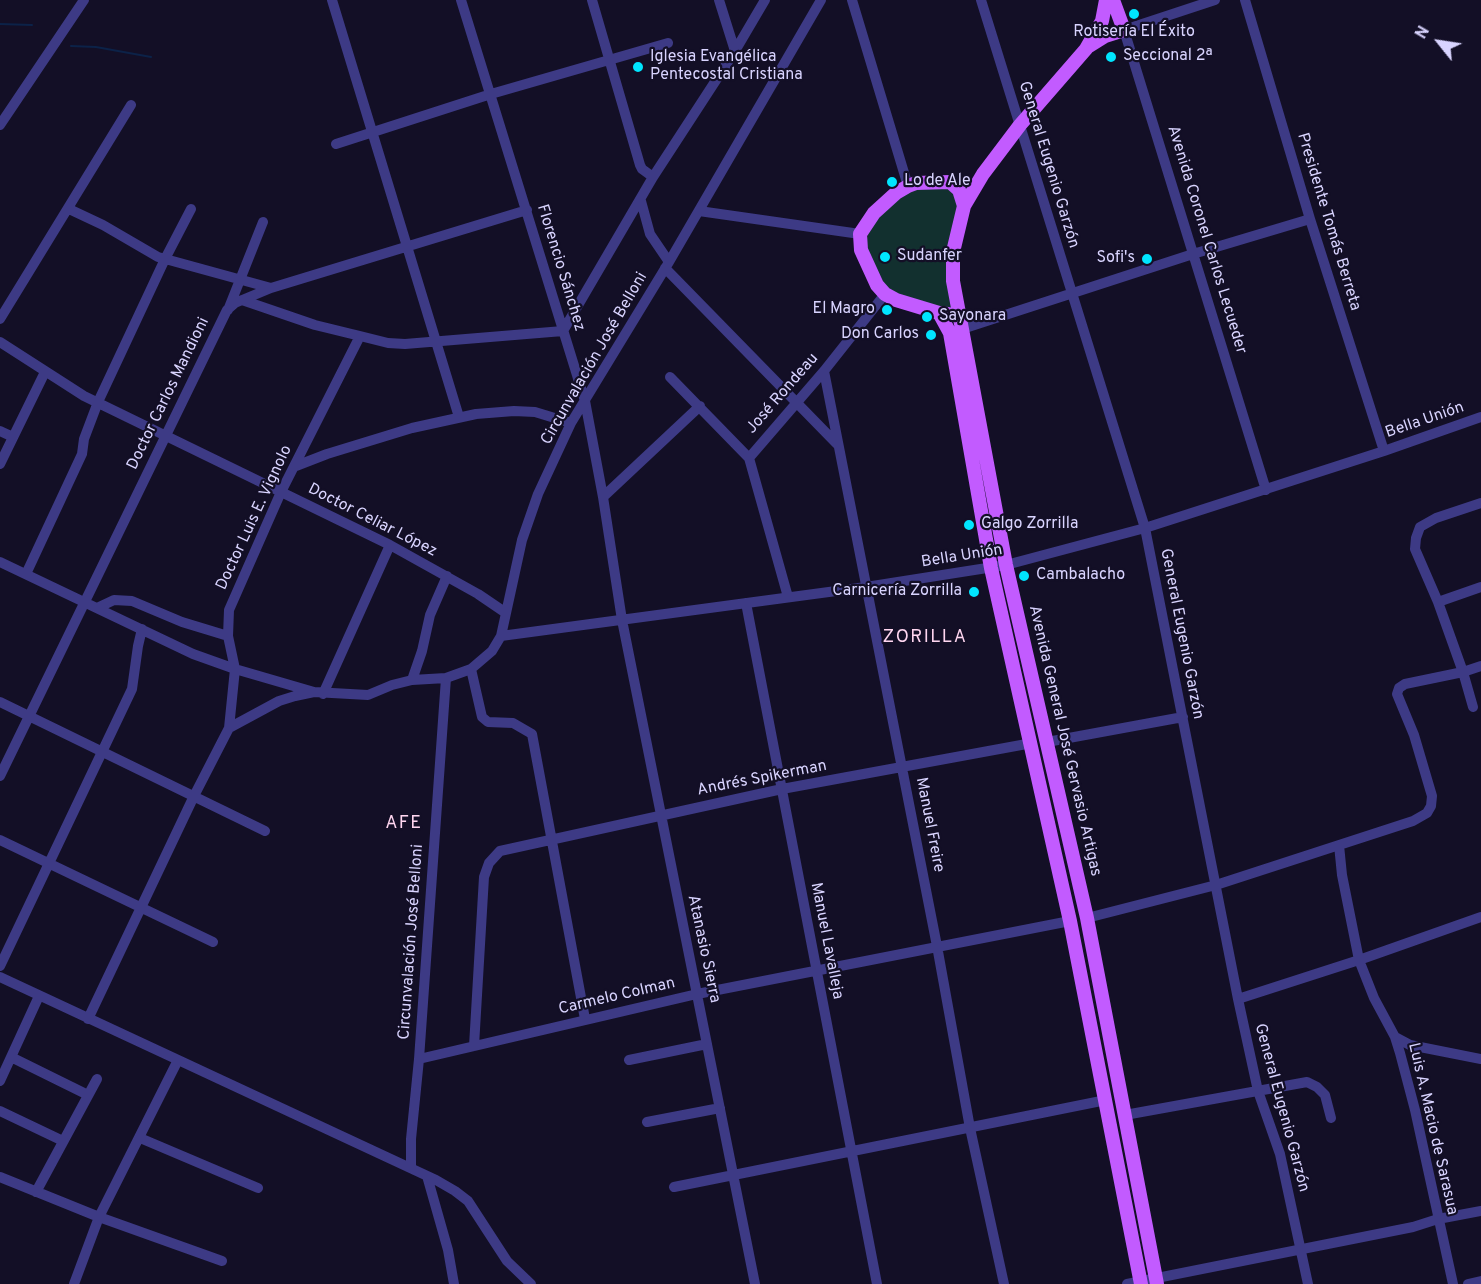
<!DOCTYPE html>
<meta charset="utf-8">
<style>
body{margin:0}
#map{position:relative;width:1481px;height:1284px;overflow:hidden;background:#130f26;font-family:Overpass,sans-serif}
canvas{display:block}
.north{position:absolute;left:1409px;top:12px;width:60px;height:60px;-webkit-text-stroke:4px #130f26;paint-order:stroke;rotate:300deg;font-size:16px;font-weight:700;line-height:24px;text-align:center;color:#d9d4ff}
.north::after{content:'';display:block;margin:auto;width:21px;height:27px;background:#d9d4ff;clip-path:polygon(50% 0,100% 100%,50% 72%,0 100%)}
</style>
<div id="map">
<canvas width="1481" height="1284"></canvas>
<div class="north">N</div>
</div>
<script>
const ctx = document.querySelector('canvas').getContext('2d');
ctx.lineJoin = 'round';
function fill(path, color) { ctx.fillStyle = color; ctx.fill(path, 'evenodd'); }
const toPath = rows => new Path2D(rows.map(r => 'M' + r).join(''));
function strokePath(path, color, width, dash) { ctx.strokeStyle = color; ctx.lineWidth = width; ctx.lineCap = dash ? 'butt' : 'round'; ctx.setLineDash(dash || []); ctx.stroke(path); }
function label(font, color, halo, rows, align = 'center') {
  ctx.font = font + ' Overpass,sans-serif'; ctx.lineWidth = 4.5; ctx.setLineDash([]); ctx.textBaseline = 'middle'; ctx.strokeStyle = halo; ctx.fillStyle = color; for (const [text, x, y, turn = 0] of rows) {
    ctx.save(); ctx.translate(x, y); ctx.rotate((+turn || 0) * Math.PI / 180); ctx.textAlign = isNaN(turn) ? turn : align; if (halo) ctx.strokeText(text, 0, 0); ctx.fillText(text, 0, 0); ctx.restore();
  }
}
fill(toPath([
 [946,188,958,197,952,307,950,310,892,292,882,282,876,271,866,244,869,227,904,194,911,190]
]), '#12302f');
strokePath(toPath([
 [0,24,32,25],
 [71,46,96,47,151,57]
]), '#0c2248', 2);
strokePath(toPath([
 [332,0,459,417],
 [461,0,585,401,603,497,622,620,755,1284],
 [592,0,640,165,642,169,653,177],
 [719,0,735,51],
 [852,0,908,186],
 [981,0,1145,528,1238,999,1258,1091,1280,1154,1308,1284],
 [1215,0,1124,30,1266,490],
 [1245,0,1310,219,1384,451],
 [0,125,84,0],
 [336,144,491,94,668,43],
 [641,201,650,234,669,262],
 [69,209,103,225,158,257,271,288],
 [699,211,860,234],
 [665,268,837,444],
 [242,300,315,325,360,336],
 [228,310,263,222],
 [0,319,131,105],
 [563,331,653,177,735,51,765,0],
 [956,331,1193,254,1310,219],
 [0,342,84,396,390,545,478,594,506,613],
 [824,371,937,946,970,1128,1004,1284],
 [670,377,749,458,788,597],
 [0,431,13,437],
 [749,458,824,371,885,294],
 [0,464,45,372],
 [296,466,327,454,412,428,476,414,514,411,535,412,571,423],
 [603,497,700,406],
 [0,562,193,654,235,669,314,692],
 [26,574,82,454,84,439,98,402,165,259,191,209],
 [1438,602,1481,587],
 [746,603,877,1284],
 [97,608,114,600,132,601,182,622,228,636],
 [501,636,866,587,1006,565,1145,528,1384,451,1481,417],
 [471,669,482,717,488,722,513,723,532,734,585,1019],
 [412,680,422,651,430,615,447,576],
 [323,694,390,545],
 [0,702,265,831],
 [1473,707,1463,672,1438,602,1415,549,1416,538,1420,527,1436,518,1481,503],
 [229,728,279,701,295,696,314,692,368,695,392,685,412,680,446,678],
 [1047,742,1183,717],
 [0,776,227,310,235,303,271,288,527,210],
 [0,840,213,942],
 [1339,845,1342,875,1359,960,1374,998,1395,1037,1400,1053,1415,1110,1453,1284],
 [1087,918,1216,885,1413,821,1427,813,1431,806,1432,796,1414,735,1397,694,1399,688,1405,684,1463,672,1481,666],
 [0,966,132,689,138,646,142,629],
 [0,977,436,1180,455,1191,468,1201,507,1261,531,1284],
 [1238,999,1359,960,1481,917],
 [88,1019,194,796,229,728,235,669,228,636,229,610,281,492,360,336,388,343,405,344,563,331],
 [1395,1037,1410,1045,1481,1059],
 [474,1046,484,877,489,863,500,851,782,789,1032,743],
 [11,1057,88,1095],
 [419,1059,697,994,1070,921],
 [629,1060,707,1044],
 [0,1081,39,996],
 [0,1111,63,1141],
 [1125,1115,1307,1082,1317,1087,1325,1095,1331,1118],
 [647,1122,720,1108],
 [140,1138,258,1188],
 [411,1168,411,1139,419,1059,446,678,471,669,492,651,501,636,522,540,538,494,571,423,669,262,821,0],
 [427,1176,448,1250,454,1284],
 [0,1177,99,1217,222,1261],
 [674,1187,1106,1100],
 [36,1192,97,1079],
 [74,1284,99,1217,178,1060],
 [1127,1284,1413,1227,1438,1219,1481,1211],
 [1468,1284,1481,1281]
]), '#3d3a85', 10);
strokePath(toPath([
 [1106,0,1102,21,1086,49,1020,125,983,174,964,206,953,252,953,281,1006,565,1087,918,1157,1284],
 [1089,46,1105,36,1124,30,1113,0],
 [939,313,950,333,991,568,1070,921,1141,1284],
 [948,314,939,313,896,300,885,294,877,285,861,250,860,234,874,213,896,193,908,186,916,183,950,182,959,190,964,206]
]), '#c25bff', 14);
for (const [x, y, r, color] of [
 [1134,14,6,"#00e5ff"],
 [1111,57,6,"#00e5ff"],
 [638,67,6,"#00e5ff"],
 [892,182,6,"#00e5ff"],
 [885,257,6,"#00e5ff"],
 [1147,259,6,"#00e5ff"],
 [887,310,6,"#00e5ff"],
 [927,317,6,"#00e5ff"],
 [931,335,6,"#00e5ff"],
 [969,525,6,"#00e5ff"],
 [1024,576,6,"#00e5ff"],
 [974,592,6,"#00e5ff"]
]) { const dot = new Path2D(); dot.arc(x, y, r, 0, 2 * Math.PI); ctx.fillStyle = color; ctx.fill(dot); strokePath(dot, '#130f26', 2); }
label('16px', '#d9d4ff', '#130f26', [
 ["Rotisería El Éxito",1134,33,"center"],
 ["Seccional 2ª",1123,57],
 ["Iglesia Evangélica",650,58],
 ["Pentecostal Cristiana",650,76],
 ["Lo de Ale",904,182],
 ["Sudanfer",897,257],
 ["Sofi's",1135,259,"right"],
 ["El Magro",875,310,"right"],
 ["Sayonara",939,317],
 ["Don Carlos",919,335,"right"],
 ["Galgo Zorrilla",981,525],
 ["Cambalacho",1036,576],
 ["Carnicería Zorrilla",962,592,"right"]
], 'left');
label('16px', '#d9d4ff', '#130f26', [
 ["General Eugenio Garzón",1048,165,73],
 ["Presidente Tomás Berreta",1328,222,73],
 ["Avenida Coronel Carlos Lecueder",1206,240,73],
 ["Florencio Sánchez",560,268,73],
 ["Circunvalación José Belloni",595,359,-60],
 ["Doctor Carlos Mandioni",169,394,-64],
 ["José Rondeau",783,394,-49],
 ["Bella Unión",1425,421,-19],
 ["Doctor Luis E. Vignolo",255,518,-65],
 ["Doctor Celiar López",372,521,27],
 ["Bella Unión",962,557,-9],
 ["General Eugenio Garzón",1181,634,79],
 ["Avenida General José Gervasio Artigas",1064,741,77],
 ["Andrés Spikerman",762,779,-11],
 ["Manuel Freire",929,825,79],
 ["Manuel Lavalleja",826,941,79],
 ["Circunvalación José Belloni",412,942,-86],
 ["Atanasio Sierra",703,949,78],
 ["Carmelo Colman",617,997,-13],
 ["General Eugenio Garzón",1281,1108,75],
 ["Luis A. Macio de Sarasua",1432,1129,77]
]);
ctx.letterSpacing = '1.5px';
label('18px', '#ffd6f0', '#130f26', [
 ["ZORILLA",925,638],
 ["AFE",404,824]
]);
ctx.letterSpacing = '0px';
</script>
